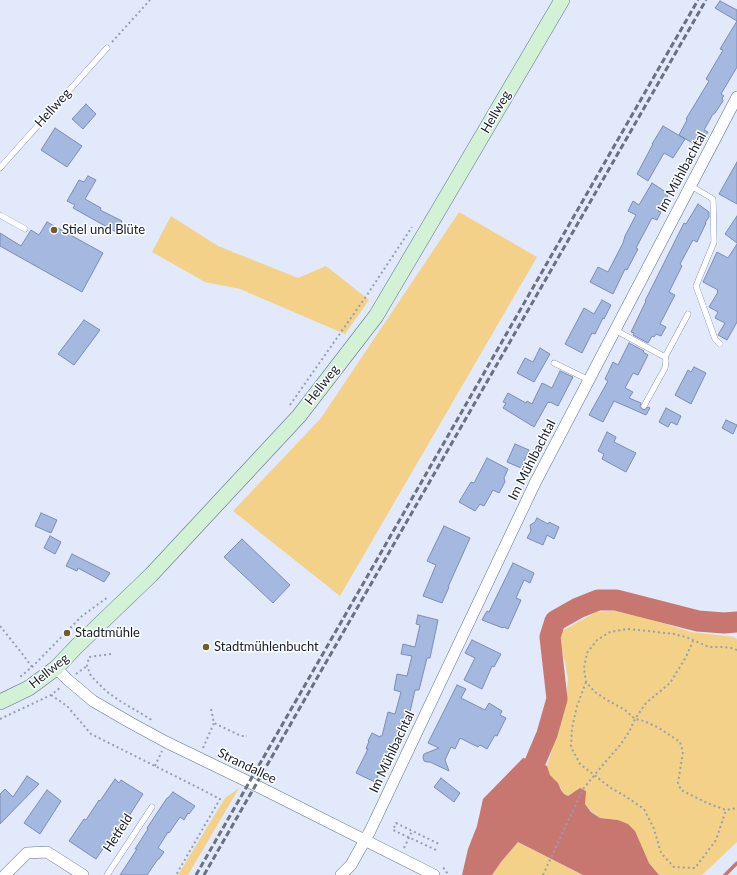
<!DOCTYPE html>
<meta charset="utf-8">
<style>
body{margin:0}
canvas{display:block;background:#e1e9fa}
</style>
<canvas width="737" height="875"></canvas>
<script>
const ctx = document.querySelector('canvas').getContext('2d');
ctx.lineJoin = 'round';
function fill(path, color) { ctx.fillStyle = color; ctx.fill(path, 'evenodd'); }
const toPath = rows => new Path2D(rows.map(r => 'M' + r).join(''));
function strokePath(path, color, width, dash) { ctx.strokeStyle = color; ctx.lineWidth = width; ctx.lineCap = dash ? 'butt' : 'round'; ctx.setLineDash(dash || []); ctx.stroke(path); }
function label(font, color, halo, rows, align = 'center') {
  ctx.font = font + ' Lato,sans-serif'; ctx.lineWidth = 3; ctx.setLineDash([]); ctx.textBaseline = 'middle'; ctx.strokeStyle = halo; ctx.fillStyle = color; for (const [text, x, y, turn = 0] of rows) {
    ctx.save(); ctx.translate(x, y); ctx.rotate((+turn || 0) * Math.PI / 180); ctx.textAlign = isNaN(turn) ? turn : align; if (halo) ctx.strokeText(text, 0, 0); ctx.fillText(text, 0, 0); ctx.restore();
  }
}
fill(toPath([
 [459,212,537,257,340,596,233,511,321,418],
 [171,216,218,246,298,278,326,266,369,300,345,334,240,289,205,282,152,252],
 [622,610,691,632,734,637,737,639,737,842,702,875,659,875,649,863,643,851,618,820,600,818,592,812,585,804,572,793,568,796,564,794,558,783,550,775,547,766,565,707,568,679,565,662,559,638,562,631,596,612],
 [239,788,188,875,178,875,225,798],
 [518,842,583,875,492,875,501,862]
]), '#f4d189');
fill(toPath([
 [523,758,535,761,547,766,550,775,558,783,561,790,564,794,568,796,580,788,586,791,585,804,591,812,600,818,618,820,628,824,635,831,649,863,659,875,583,875,518,842,501,862,492,875,462,875,468,849,477,826,483,799]
]), '#c87670');
strokePath(toPath([
 [725,875,737,863]
]), '#c87670', 3.5);
strokePath(toPath([
 [525,786,547,734,557,699,550,637,555,621,578,608,598,600,616,600,698,621,724,623,737,622]
]), '#c87670', 21);
const building = toPath([
 [720,1,737,10,737,67,721,94,724,96,722,98,723,101,715,113,713,114,704,130,708,132,699,147,679,135,687,120,686,119,709,81,706,79,723,50,720,49,737,21,715,8,720,1],
 [86,104,96,114,83,129,72,119,86,104],
 [663,126,685,139,673,158,664,153,648,181,637,174,653,144,652,144,663,126],
 [55,128,82,146,67,167,41,150,55,128],
 [737,162,737,204,719,194,737,162],
 [88,176,96,180,85,199,101,208,100,210,122,221,116,232,73,208,75,205,67,201,79,180,84,182,88,176],
 [652,183,669,194,658,211,661,212,657,220,652,218,636,248,638,249,627,270,625,269,613,294,590,282,598,267,608,272,623,243,625,236,636,215,628,211,633,201,639,205,652,183],
 [698,204,709,212,709,217,705,223,706,223,697,242,693,240,680,264,682,266,669,292,675,295,660,324,666,327,661,336,656,334,654,337,652,336,648,343,633,335,634,333,631,332,646,301,645,301,684,223,686,224,698,204],
 [737,216,737,243,725,234,737,216],
 [47,222,103,253,82,292,0,246,0,233,21,246,31,230,39,235,47,222],
 [737,244,737,322,727,340,718,335,725,323,715,318,718,312,709,307,718,292,717,291,718,290,703,282,717,252,728,258,737,244],
 [602,300,611,305,604,319,603,318,595,334,592,333,582,353,565,344,584,308,594,314,602,300],
 [84,320,100,330,74,365,58,354,84,320],
 [629,343,644,351,643,352,648,355,638,375,633,373,625,388,633,392,629,398,641,403,640,406,642,409,644,410,648,407,650,408,646,415,614,401,603,422,589,415,608,381,605,379,613,362,618,365,629,343],
 [540,348,550,354,534,382,517,373,525,358,533,362,540,348],
 [694,367,706,373,691,404,675,395,688,370,691,372,694,367],
 [560,371,573,377,558,406,550,402,549,403,548,402,534,427,503,408,506,403,503,402,508,393,526,403,527,401,532,404,542,383,552,388,560,371],
 [666,408,681,416,677,425,671,422,668,427,659,422,666,408],
 [726,420,737,425,733,434,722,428,726,420],
 [607,432,616,437,614,442,636,453,626,472,602,459,604,454,598,451,607,432],
 [515,444,529,450,521,468,507,462,515,444],
 [487,458,508,469,504,478,505,482,499,493,493,490,484,506,480,504,475,511,459,502,471,482,474,483,487,458],
 [41,513,57,520,51,533,35,526,41,513],
 [537,518,548,524,549,522,559,527,554,539,547,535,543,545,527,538,531,531,530,525,535,522,537,518],
 [444,526,470,538,448,587,449,587,442,603,423,596,436,565,427,561,444,526],
 [50,536,61,542,55,554,44,548,50,536],
 [242,539,290,585,273,603,224,557,242,539],
 [72,554,110,573,104,582,78,568,77,571,66,566,72,554],
 [513,563,534,573,530,583,524,580,516,598,521,600,508,629,504,627,503,628,482,620,487,611,489,612,513,563],
 [418,615,438,620,430,658,427,658,419,690,415,690,407,725,405,724,403,733,400,732,398,740,396,738,375,782,356,773,368,749,366,749,369,741,368,741,372,733,380,737,380,736,382,736,388,712,395,714,401,692,394,690,397,674,407,676,412,656,401,654,403,644,415,647,420,625,416,624,418,615],
 [472,640,501,654,494,667,492,666,482,689,464,680,475,658,465,653,472,640],
 [457,685,466,689,461,698,485,710,489,703,502,711,500,715,506,718,497,736,495,735,487,749,480,745,478,747,460,738,455,749,451,747,445,760,449,771,430,762,427,762,424,761,423,757,424,754,439,748,428,743,457,685],
 [27,776,39,784,0,824,0,794,5,789,13,797,27,776],
 [441,778,460,793,454,802,434,787,441,778],
 [115,779,119,783,121,780,143,794,129,816,125,821,124,820,112,838,111,837,96,859,69,841,84,819,86,820,99,800,100,801,115,779],
 [47,790,61,801,40,834,24,823,47,790],
 [173,792,195,806,189,814,188,813,184,820,180,817,169,833,168,832,158,848,164,852,159,859,158,859,147,875,120,875,137,849,135,849,148,829,147,828,167,798,168,798,173,792]
]);
fill(building, '#a4b8e0');
strokePath(building, '#7b8db4', 1);
const lane = toPath([
 [0,168,107,48],
 [691,186,713,199,714,242,696,286,715,339,720,344],
 [0,215,25,229],
 [615,330,665,357,666,361,665,368,644,406],
 [665,357,688,314],
 [554,363,589,380],
 [107,875,152,807]
]);
const street = toPath([
 [56,668,68,680,93,701,131,723,166,742,261,788,434,875],
 [5,875,27,853,47,852,83,875],
 [341,875,351,865,370,831,535,483,737,97]
]);
const secondary = toPath([
 [0,702,29,688,56,668,77,646,151,575,299,416,376,316,441,206,562,0]
]);
strokePath(lane, '#607297', 6);
strokePath(street, '#607297', 12);
strokePath(secondary, '#607297', 16);
strokePath(toPath([
 [112,42,150,0],
 [290,405,367,295,412,227],
 [0,626,24,656,32,667],
 [737,650,731,648,723,647,709,647,686,637,674,634,639,630,627,629,610,632,597,640,587,653,584,668,586,682,595,692,607,700,625,710,635,719,644,721,659,728,680,742,683,752,678,783,681,790,707,803,726,810,737,808],
 [111,654,89,657,87,666,91,676,106,691,120,701,152,720],
 [76,674,87,666],
 [21,677,21,676,32,667,82,616,108,597],
 [586,682,577,706,572,728,571,747,580,764,611,788,625,796,644,809,654,829,661,853,674,867,695,868,716,840,726,810],
 [51,695,67,706,91,734,191,784,220,799,176,875],
 [211,709,214,723,241,736,247,736],
 [0,719,51,695,61,687],
 [203,748,214,723],
 [155,766,162,751],
 [404,848,412,831],
 [436,850,393,830,396,823,439,844],
 [443,868,445,869,448,875],
 [543,875,583,789,602,766,621,744,629,732,635,719,646,703,670,683,686,657,693,641]
]), '#979faf', 2, [2, 3]);
strokePath(lane, '#fff', 5.5);
strokePath(street, '#fff', 11);
strokePath(secondary, '#d3f1d5', 15);
strokePath(toPath([
 [196,875,698,0],
 [204,875,706,0]
]), '#6a7181', 3, [6, 3]);
for (const [x, y, r, color] of [
 [54,230,4,"#725c2c"],
 [67,633,4,"#725c2c"],
 [206,647,4,"#725c2c"]
]) { const dot = new Path2D(); dot.arc(x, y, r, 0, 2 * Math.PI); ctx.fillStyle = color; ctx.fill(dot); strokePath(dot, '#fff', 1.5); }
label('13px', '#151c2b', '#fff', [
 ["Hellweg",53,108,-48],
 ["Hellweg",496,112,-60],
 ["Im Mühlbachtal",682,172,-62],
 ["Hellweg",322,385,-52],
 ["Im Mühlbachtal",532,460,-63],
 ["Hellweg",49,671,-39],
 ["Im Mühlbachtal",392,752,-65],
 ["Strandallee",247,766,26],
 ["Hetfeld",118,833,-57]
]);
label('13px', '#151c2b', '#fff', [
 ["Stiel und Blüte",62,230],
 ["Stadtmühle",75,633],
 ["Stadtmühlenbucht",214,647]
], 'left');
</script>
